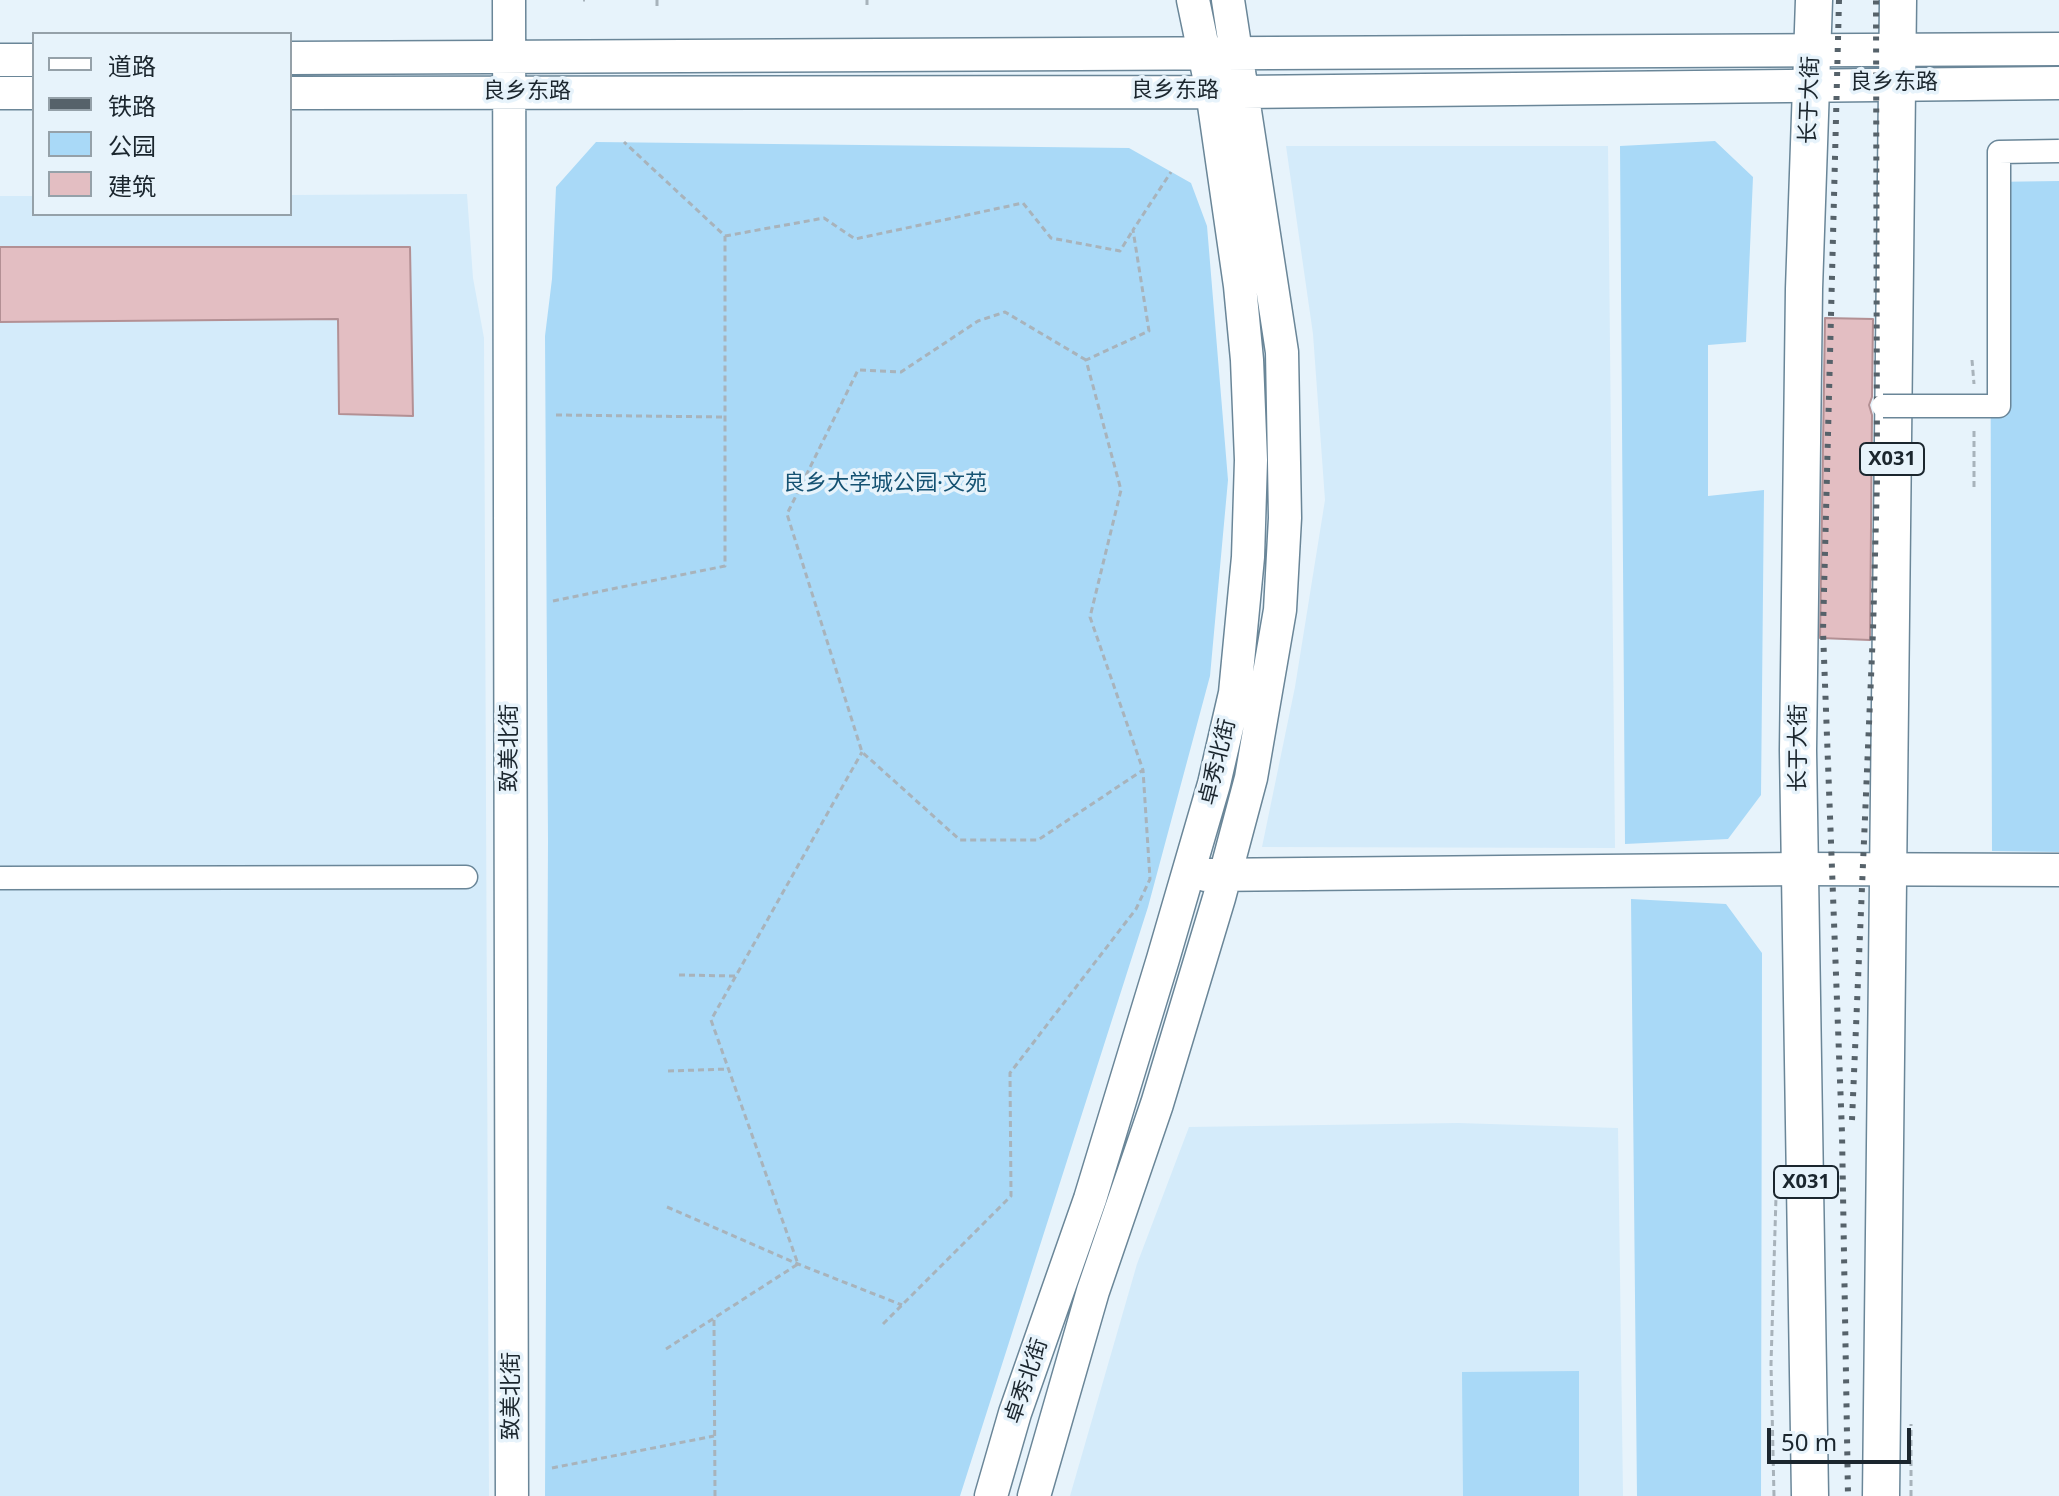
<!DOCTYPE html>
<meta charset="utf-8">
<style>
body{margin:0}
#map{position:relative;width:2059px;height:1496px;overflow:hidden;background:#e7f3fb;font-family:"Noto Sans","Noto Sans SC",sans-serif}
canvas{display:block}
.legend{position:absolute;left:32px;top:32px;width:260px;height:184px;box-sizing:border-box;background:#e7f3fb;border:2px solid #95a1a9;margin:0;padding:10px 14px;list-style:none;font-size:24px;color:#1b262e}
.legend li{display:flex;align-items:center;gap:16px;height:40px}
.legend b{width:40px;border:2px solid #95a1a9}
.scale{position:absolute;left:1767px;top:1428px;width:144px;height:36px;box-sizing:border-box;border:4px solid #1b262e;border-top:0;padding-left:10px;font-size:24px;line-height:28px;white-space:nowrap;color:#1b262e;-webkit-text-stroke:6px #e7f3fb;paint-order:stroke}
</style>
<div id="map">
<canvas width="2059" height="1496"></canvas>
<ul class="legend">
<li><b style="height:10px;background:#fff"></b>道路</li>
<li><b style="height:10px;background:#56626a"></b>铁路</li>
<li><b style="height:22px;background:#a9d9f7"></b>公园</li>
<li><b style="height:22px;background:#e3bec2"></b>建筑</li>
</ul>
<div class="scale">50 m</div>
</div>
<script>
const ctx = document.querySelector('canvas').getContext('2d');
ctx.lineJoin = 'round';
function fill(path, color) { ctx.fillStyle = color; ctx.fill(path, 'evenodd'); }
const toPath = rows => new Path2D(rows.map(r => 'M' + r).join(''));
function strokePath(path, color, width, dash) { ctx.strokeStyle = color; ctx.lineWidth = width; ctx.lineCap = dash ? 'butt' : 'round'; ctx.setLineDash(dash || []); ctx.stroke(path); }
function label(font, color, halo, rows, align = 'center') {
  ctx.font = font + ' "Noto Sans","Noto Sans SC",sans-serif'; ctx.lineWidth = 7; ctx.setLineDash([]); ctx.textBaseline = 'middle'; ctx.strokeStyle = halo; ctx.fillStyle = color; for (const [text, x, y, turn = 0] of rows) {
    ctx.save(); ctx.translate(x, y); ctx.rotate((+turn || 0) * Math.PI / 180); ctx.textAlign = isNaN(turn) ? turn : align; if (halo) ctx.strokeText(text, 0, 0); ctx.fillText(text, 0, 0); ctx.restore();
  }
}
fill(toPath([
 [1286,146,1608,146,1615,848,1262,847,1295,687,1325,500,1313,334],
 [467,194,473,278,484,338,489,1496,0,1496,0,196,34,196,34,214,290,214,290,195],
 [1458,1123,1618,1128,1623,1496,1070,1496,1137,1264,1189,1127]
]), '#d4ebfa');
fill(toPath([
 [1715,141,1753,177,1746,342,1708,345,1708,496,1764,490,1761,795,1728,839,1625,844,1620,146],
 [596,142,1129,148,1191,183,1207,226,1228,480,1210,676,1148,907,960,1496,545,1496,548,841,545,336,552,279,556,187],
 [2059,181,2059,852,1992,851,1990,182],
 [1631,899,1726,904,1762,953,1761,1496,1637,1496],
 [1579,1371,1579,1496,1463,1496,1462,1372]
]), '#a9d9f7');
const building = toPath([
 [0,247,410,247,413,416,339,414,338,319,0,322,0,247],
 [1825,318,1873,319,1872,397,1869,405,1872,415,1870,640,1820,638,1825,318]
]);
fill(building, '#e3bec2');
strokePath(building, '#b39094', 2);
const street = toPath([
 [0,878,466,877]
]);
const secondary = toPath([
 [509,0,512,1496],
 [290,58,2059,49],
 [0,60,34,60],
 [0,93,34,93],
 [290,93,1242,92,2059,83],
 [1206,875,1800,869,2059,870],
 [991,1496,1015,1413,1090,1199,1163,959,1214,784,1235,693,1248,557,1251,460,1247,360,1240,286,1212,91,1193,0],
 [1034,1496,1093,1291,1157,1104,1219,898,1251,778,1280,610,1285,518,1282,352,1228,0]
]);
const primary = toPath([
 [1810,1496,1798,750,1804,289,1814,0],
 [1881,1496,1898,0]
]);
strokePath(street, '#6a8698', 25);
strokePath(secondary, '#6a8698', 35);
strokePath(primary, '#6a8698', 39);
strokePath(toPath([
 [583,0,585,0],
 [657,0,657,8],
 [867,0,867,5],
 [725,236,824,218,855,239,1023,203,1051,238,1120,251,1133,230],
 [1086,360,1005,312,978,321,901,372,858,370,787,514,862,752,960,840,1038,840,1143,770,1090,617,1121,490,1086,360,1149,331,1133,230,1171,172],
 [1972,360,1974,384],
 [556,415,724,417],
 [1974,487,1974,428],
 [553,601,725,566,725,236,624,142],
 [679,975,736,976],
 [668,1071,729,1069],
 [667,1207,798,1264,902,1305],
 [714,1320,715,1496],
 [883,1324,1011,1196,1010,1073,1136,909,1150,879,1143,770],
 [666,1349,798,1264,711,1020,862,752],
 [552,1468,714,1436],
 [1774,1496,1771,1364,1776,1197],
 [1911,1496,1911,1424]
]), '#a8b3bb', 3, [6, 4]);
strokePath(street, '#fff', 22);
strokePath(secondary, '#fff', 32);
strokePath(primary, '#fff', 36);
strokePath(toPath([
 [1839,0,1823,631,1842,1133,1848,1496],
 [1852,1120,1873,631,1877,480,1876,0]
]), '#56626a', 6, [4, 8]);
const streetBridge = toPath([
 [1883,406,1999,406,1999,152,2059,151]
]);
strokePath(streetBridge, '#6a8698', 25, []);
strokePath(streetBridge, '#fff', 22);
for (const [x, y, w] of [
 [1892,459,64],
 [1806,1182,64]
]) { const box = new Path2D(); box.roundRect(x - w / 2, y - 16, w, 32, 6); ctx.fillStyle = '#e7f3fb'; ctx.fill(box); strokePath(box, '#1b262e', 2); }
label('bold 20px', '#1b262e', null, [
 ["X031",1892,459],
 ["X031",1806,1182]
]);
label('22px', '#1b262e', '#e7f3fb', [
 ["良乡东路",1894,83],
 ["良乡东路",1175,91],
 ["良乡东路",527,92],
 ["长于大街",1810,100,-88],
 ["致美北街",510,748,-90],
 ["长于大街",1799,748,-90],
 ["卓秀北街",1218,762,-76],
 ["卓秀北街",1027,1381,-71],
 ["致美北街",512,1396,-90]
]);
label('22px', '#155272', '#e7f3fb', [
 ["良乡大学城公园·文苑",885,484]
]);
</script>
